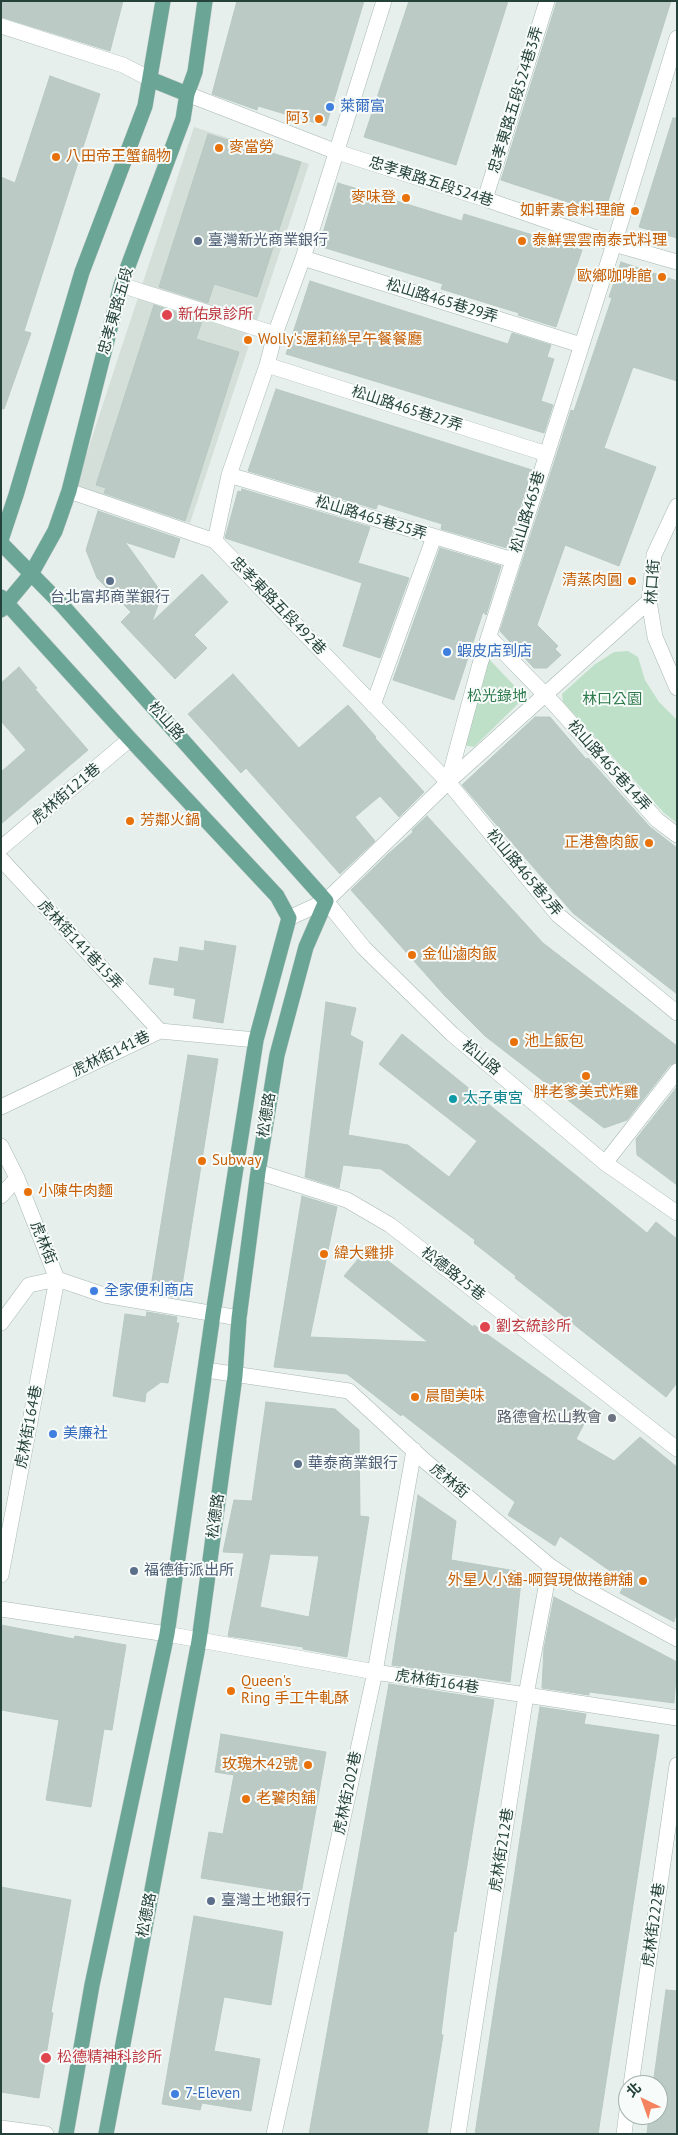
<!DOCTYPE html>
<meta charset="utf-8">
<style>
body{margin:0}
#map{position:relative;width:678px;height:2135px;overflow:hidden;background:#e6efeb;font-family:"PT Sans","Noto Sans TC",sans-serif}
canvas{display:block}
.frame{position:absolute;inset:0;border:2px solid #24423a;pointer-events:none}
.north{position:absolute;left:618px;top:2075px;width:50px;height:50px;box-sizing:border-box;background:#f7fbf9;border:1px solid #a3b1ad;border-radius:50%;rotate:318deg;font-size:14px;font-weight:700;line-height:20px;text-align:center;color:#24423a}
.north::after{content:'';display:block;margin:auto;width:18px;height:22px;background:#f4845f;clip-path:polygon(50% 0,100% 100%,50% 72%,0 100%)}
</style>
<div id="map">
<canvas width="678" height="2135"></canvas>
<div class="frame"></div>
<div class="north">北</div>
</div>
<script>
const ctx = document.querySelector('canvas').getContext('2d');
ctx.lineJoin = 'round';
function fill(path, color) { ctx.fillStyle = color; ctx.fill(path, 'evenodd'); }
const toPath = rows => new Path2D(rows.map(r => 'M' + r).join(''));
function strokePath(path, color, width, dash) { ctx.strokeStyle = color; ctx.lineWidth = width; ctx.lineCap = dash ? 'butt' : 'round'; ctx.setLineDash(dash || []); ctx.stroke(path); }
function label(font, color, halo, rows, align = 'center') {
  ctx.font = font + ' "PT Sans","Noto Sans TC",sans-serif'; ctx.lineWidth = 4; ctx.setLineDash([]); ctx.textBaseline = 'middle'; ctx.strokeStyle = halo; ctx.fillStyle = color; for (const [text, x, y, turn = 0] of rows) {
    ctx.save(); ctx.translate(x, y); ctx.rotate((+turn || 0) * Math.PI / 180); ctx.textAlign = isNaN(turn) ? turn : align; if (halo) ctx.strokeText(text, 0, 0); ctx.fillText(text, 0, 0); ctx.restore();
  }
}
fill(toPath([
 [194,127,309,164,190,523,76,486]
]), '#d4dfda');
fill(toPath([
 [628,651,638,657,645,680,659,702,677,720,677,823,664,813,563,702,562,694,594,665,614,652],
 [489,659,525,697,474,747,463,745]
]), '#bfe0c8');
const building = toPath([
 [1,1,123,1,110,51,1,17,1,1],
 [237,1,364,1,326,126,258,106,257,110,212,94,237,1],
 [409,1,508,1,456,165,364,137,409,1],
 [557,1,671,1,604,214,501,180,557,1],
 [50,76,100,94,24,331,31,333,4,409,1,408,1,177,15,183,50,76],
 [673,118,677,118,677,238,639,227,673,118],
 [208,134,301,162,257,297,214,284,208,303,159,287,208,134],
 [338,183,462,221,464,214,582,250,556,327,518,315,519,313,441,289,443,284,319,246,338,183],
 [621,262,677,281,677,381,633,367,604,448,656,467,619,566,565,545,537,625,558,646,555,649,561,655,547,668,534,668,500,631,571,410,574,411,612,298,609,297,621,262],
 [310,281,508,344,512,333,551,345,547,357,554,359,541,401,553,405,544,433,286,354,310,281],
 [154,305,202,321,196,339,239,352,185,521,104,493,106,488,96,485,154,305],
 [276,389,532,470,507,548,441,529,442,524,378,504,376,509,248,471,276,389],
 [242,489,370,527,358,563,409,578,380,658,343,646,362,583,225,538,238,491,241,492,242,489],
 [98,511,180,539,174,558,125,542,162,593,152,622,202,574,228,602,194,635,207,648,175,679,121,622,131,612,97,578,86,550,98,511],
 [440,548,501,566,486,615,483,612,454,700,393,680,440,548],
 [19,667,37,688,35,689,88,750,1,824,1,772,26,750,1,721,1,683,19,667],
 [233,674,299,748,348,705,376,737,375,738,424,792,399,817,380,796,355,817,375,841,340,874,246,768,241,773,188,714,233,674],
 [535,717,550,717,586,759,588,758,650,827,677,848,677,994,573,913,462,785,535,717],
 [427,816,543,943,677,1046,677,1062,670,1065,627,1120,604,1128,485,1036,445,996,351,890,387,855,413,832,412,830,427,816],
 [205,941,236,946,223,1023,193,1018,196,999,174,995,175,988,149,984,154,958,178,962,180,947,204,951,205,941],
 [326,1002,356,1008,350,1035,363,1042,348,1135,408,1145,449,1177,477,1141,379,1064,402,1034,647,1233,656,1222,677,1239,677,1383,666,1397,515,1278,516,1276,474,1243,475,1240,381,1169,343,1165,339,1188,305,1177,326,1002],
 [188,1055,218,1059,180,1298,150,1293,188,1055],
 [677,1087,677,1185,637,1155,636,1139,677,1087],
 [302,1196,337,1207,310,1337,428,1342,344,1276,369,1246,473,1327,474,1325,592,1409,576,1439,614,1461,640,1437,677,1467,677,1609,674,1622,620,1593,626,1582,560,1536,555,1546,508,1515,515,1502,402,1414,401,1416,347,1374,274,1367,302,1196],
 [147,1312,177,1317,176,1323,179,1323,168,1383,161,1382,146,1393,145,1402,113,1396,125,1314,146,1317,147,1312],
 [266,1402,335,1409,359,1430,360,1516,369,1517,347,1657,303,1649,303,1647,228,1636,244,1553,223,1552,234,1500,252,1501,266,1402],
 [270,1554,319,1556,309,1617,260,1607,270,1554],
 [418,1495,456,1521,451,1560,522,1572,510,1682,392,1665,418,1495],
 [554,1597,677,1662,674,1703,589,1692,589,1695,542,1688,544,1648,554,1597],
 [1,1625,74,1639,75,1636,126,1645,112,1730,104,1729,91,1807,46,1800,59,1720,1,1710,1,1625],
 [389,1684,494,1700,456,1932,454,1931,441,2034,443,2035,427,2134,309,2134,389,1684],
 [540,1707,586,1714,584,1724,659,1735,598,2134,475,2134,540,1707],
 [221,1734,326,1752,301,1894,201,1878,209,1832,223,1834,234,1775,215,1772,221,1734],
 [1,1887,71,1900,51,2012,53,2013,39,2098,1,2092,1,1887],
 [194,1916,283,1932,271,2005,224,1997,214,2051,260,2059,251,2111,202,2103,200,2110,162,2104,194,1916],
 [666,1990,677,1991,677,2134,647,2134,649,2115,658,2115,658,2085,653,2085,666,1990]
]);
fill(building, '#bbcac4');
strokePath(building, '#b8c9c2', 1);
const minor = toPath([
 [1,26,123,65,150,79],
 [187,94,337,152,485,199,614,244,677,262],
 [485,199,547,1],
 [303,258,581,345],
 [121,285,275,334],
 [267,365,547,454],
 [229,475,513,560],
 [69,491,215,541,448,782,558,915,677,1013],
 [677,506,654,555,649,601,655,637,677,688],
 [215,541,229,475,267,365,275,334,303,258,384,1],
 [489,637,556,706,657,820,677,835],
 [373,705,434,537],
 [448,782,480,664,614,244,677,38],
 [1,848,130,739],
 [1,859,160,1031],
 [326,901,364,948,452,1034,605,1163,677,1213],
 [289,918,326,901,448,782,649,601],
 [1,1107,160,1031,256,1040],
 [1,1146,17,1178,57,1279,104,1295,239,1318],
 [605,1163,677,1071],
 [258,1172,347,1200,390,1225,677,1449],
 [1,1196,17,1178],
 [1,1323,29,1285,57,1279,1,1575],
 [206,1370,349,1391,425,1461,550,1566,580,1586,677,1639],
 [1,1609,167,1634,375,1672,677,1718],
 [631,2085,677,1765],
 [1,2128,46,2134],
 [274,2134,375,1672,414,1450],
 [458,2134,526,1695,550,1566],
 [624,2134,628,2103]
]);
const major = toPath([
 [150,79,187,94],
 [1,540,16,495,82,272,145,106,163,1],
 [1,543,62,605,326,901,306,947,277,1055,258,1172,239,1318,235,1376,199,1641,106,2134],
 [1,597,130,739,277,896,289,918,256,1040,213,1314,167,1634,92,1985,66,2134],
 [1,610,31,574,55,531,69,491,121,285,183,119,187,94,195,72,205,1]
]);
strokePath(minor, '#a8b8b2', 16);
strokePath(major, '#c2cac8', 16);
strokePath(minor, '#fff', 15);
strokePath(major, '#6aa596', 15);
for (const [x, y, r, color] of [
 [330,107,5,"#3f7fe0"],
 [319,119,5,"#e8710a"],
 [219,148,5,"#e8710a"],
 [56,157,5,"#e8710a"],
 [406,198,5,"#e8710a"],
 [635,211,5,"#e8710a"],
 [198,241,5,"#5c6f8a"],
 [522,241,5,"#e8710a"],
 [662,277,5,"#e8710a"],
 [167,315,6,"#e0444e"],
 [248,340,5,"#e8710a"],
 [110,581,5,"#5c6f8a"],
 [632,581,5,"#e8710a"],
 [447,652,5,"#3f7fe0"],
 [130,821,5,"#e8710a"],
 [649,843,5,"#e8710a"],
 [412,955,5,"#e8710a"],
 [514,1042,5,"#e8710a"],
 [586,1076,5,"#e8710a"],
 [453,1099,5,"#0f9aa8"],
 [202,1161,5,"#e8710a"],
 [28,1192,5,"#e8710a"],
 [324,1254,5,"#e8710a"],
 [94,1291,5,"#3f7fe0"],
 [485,1327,6,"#e0444e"],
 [415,1397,5,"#e8710a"],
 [612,1418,5,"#6b7280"],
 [53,1434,5,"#3f7fe0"],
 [298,1464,5,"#5c6f8a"],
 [134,1571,5,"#5c6f8a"],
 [643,1581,5,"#e8710a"],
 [231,1691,5,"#e8710a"],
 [308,1765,5,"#e8710a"],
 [246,1799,5,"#e8710a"],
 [211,1901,5,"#5c6f8a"],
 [46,2058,6,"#e0444e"],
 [175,2094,5,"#3f7fe0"]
]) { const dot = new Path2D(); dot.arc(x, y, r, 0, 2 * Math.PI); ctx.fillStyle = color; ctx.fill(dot); strokePath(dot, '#f7fbf9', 2); }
label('15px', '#24423a', '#f7fbf9', [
 ["忠孝東路五段524巷3弄",516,100,-73],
 ["忠孝東路五段524巷",431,182,18],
 ["松山路465巷29弄",442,301,17],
 ["忠孝東路五段",116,311,-74],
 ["松山路465巷27弄",407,409,18],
 ["松山路465巷",528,512,-73],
 ["松山路465巷25弄",371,518,17],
 ["林口街",653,582,-86],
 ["忠孝東路五段492巷",278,606,46],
 ["松山路",166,721,48],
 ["松山路465巷14弄",609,766,48],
 ["虎林街121巷",66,794,-40],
 ["松山路465巷2弄",524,873,50],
 ["虎林街141巷15弄",80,945,47],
 ["虎林街141巷",111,1054,-26],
 ["松山路",481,1058,40],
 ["松德路",267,1115,-81],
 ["虎林街",43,1243,68],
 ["松德路25巷",453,1274,38],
 ["虎林街164巷",29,1427,-79],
 ["虎林街",449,1481,40],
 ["松德路",216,1516,-82],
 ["虎林街164巷",437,1682,9],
 ["虎林街202巷",348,1793,-78],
 ["虎林街212巷",502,1850,-81],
 ["松德路",147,1915,-79],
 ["虎林街222巷",654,1925,-82]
]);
label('15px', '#366cbe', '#f7fbf9', [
 ["萊爾富",340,107],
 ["蝦皮店到店",457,652],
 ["全家便利商店",104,1291],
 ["美廉社",63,1434],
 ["7-Eleven",185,2094]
], 'left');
label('15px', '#c56008', '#f7fbf9', [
 ["阿3",309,119,"right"],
 ["麥當勞",229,148],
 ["八田帝王蟹鍋物",66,157],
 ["麥味登",396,198,"right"],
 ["如軒素食料理館",625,211,"right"],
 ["泰鮮雲雲南泰式料理",532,241],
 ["歐鄉咖啡館",652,277,"right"],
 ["Wolly's渥莉絲早午餐餐廳",258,340],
 ["清蒸肉圓",622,581,"right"],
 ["芳鄰火鍋",140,821],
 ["正港魯肉飯",639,843,"right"],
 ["金仙滷肉飯",422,955],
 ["池上飯包",524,1042],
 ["胖老爹美式炸雞",586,1093,"center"],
 ["Subway",212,1161],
 ["小陳牛肉麵",38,1192],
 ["緯大雞排",334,1254],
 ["晨間美味",425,1397],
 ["外星人小舖-啊賀現做捲餅舖",633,1581,"right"],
 ["Queen's",241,1682],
 ["Ring 手工牛軋酥",241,1699],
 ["玫瑰木42號",298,1765,"right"],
 ["老饕肉舖",256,1799]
], 'left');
label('15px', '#4e5e75', '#f7fbf9', [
 ["臺灣新光商業銀行",208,241],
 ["台北富邦商業銀行",110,598,"center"],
 ["華泰商業銀行",308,1464],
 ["福德街派出所",144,1571],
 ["臺灣土地銀行",221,1901]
], 'left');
label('15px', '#be3a42', '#f7fbf9', [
 ["新佑泉診所",178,315],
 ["劉玄統診所",496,1327],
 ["松德精神科診所",57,2058]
], 'left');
label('15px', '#2d7a4b', '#f7fbf9', [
 ["松光錄地",497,697],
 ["林口公園",612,700]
]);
label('15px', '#0d838f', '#f7fbf9', [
 ["太子東宮",463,1099]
], 'left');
label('15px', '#5b616d', '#f7fbf9', [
 ["路德會松山教會",602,1418]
], 'right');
</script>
